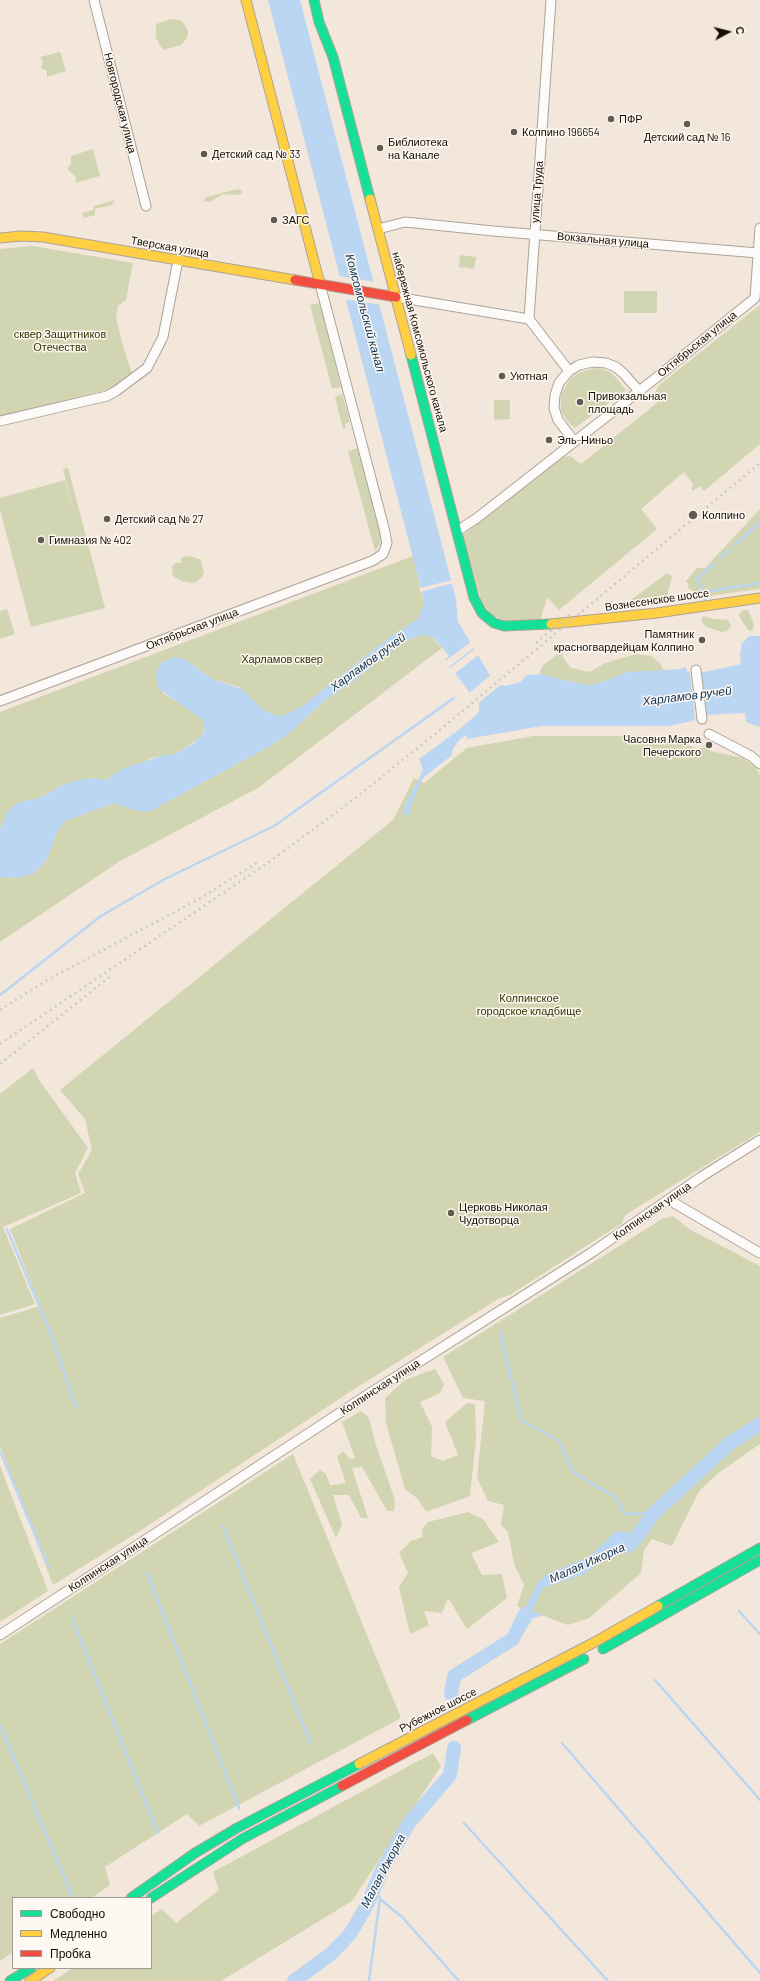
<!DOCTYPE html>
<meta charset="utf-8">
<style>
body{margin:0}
#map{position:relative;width:760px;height:1981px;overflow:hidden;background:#f2e7da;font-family:Barlow,sans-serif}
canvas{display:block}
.legend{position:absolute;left:12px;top:1897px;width:140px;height:72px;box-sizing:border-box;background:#fef8f2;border:1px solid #a19a93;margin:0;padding:5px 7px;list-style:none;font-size:12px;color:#160e04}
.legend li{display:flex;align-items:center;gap:8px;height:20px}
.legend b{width:20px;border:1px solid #a19a93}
.north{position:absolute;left:708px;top:12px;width:40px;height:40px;-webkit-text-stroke:3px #fef8f2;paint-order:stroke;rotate:83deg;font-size:11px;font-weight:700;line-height:16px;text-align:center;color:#160e04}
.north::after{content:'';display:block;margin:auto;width:14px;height:18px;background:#160e04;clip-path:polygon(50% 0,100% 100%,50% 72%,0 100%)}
</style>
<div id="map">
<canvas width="760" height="1981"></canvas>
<ul class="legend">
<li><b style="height:5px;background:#16e098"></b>Свободно</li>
<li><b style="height:5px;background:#ffcf43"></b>Медленно</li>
<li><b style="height:5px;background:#f24e42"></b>Пробка</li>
</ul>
<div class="north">С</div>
</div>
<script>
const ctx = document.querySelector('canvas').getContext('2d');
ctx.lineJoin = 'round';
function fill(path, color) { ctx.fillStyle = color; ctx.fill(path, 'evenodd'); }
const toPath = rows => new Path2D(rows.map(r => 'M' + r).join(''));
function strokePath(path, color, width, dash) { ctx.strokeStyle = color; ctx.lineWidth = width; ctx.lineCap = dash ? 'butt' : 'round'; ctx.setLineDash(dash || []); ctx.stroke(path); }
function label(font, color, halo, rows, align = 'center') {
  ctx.font = font + ' Barlow,sans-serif'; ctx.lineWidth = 3; ctx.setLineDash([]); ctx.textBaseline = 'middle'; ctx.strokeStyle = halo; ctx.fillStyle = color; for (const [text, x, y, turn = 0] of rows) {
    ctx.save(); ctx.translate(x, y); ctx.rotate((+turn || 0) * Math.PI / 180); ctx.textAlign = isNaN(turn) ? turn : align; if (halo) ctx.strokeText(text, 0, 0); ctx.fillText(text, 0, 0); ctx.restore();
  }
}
fill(toPath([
 [172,19,180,20,185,25,188,32,187,38,181,45,163,50,156,38,156,24],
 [60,52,66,71,47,77,47,71,41,68,43,61,40,57],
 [93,149,100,176,75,183,76,177,68,170,68,167,71,164,71,156],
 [238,189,243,192,239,195,222,194,211,202,203,201,206,197],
 [115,200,112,205,95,209,95,215,84,218,82,213,93,210,94,206],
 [33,246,133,263,126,300,118,306,116,317,122,343,132,373,116,386,107,390,0,416,0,249],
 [460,255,476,257,474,269,459,267],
 [624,291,657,291,657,313,624,313],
 [318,303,320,303,341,387,335,388,332,388,310,305],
 [760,305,760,444,704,491,700,486,693,491,691,488,694,485,684,472,641,509,657,529,559,610,547,597,540,621,509,622,491,615,481,600,463,535,563,457,570,456,581,464,658,402,655,393,658,386],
 [594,368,603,369,612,373,626,390,575,428,568,422,561,411,561,394,571,378,578,373],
 [342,394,350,422,345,424,346,428,343,429,335,397],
 [494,400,510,400,510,419,494,420],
 [358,448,381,536,380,544,375,551,348,451],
 [68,468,105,608,31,627,0,510,0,498,65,480,80,536,63,469],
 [760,509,760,589,700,597,687,587,689,585,686,581,697,568,705,568],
 [191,556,201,560,204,573,202,577,196,582,191,583,182,581,173,576,172,566,176,563,181,563,182,557],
 [413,556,423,599,423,607,418,619,394,634,301,707,283,716,272,714,260,708,239,687,212,679,185,659,172,658,161,663,156,674,163,693,191,710,203,720,205,729,200,738,175,754,152,758,111,776,108,780,89,778,59,787,39,798,20,802,6,815,0,830,0,712],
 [667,573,672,576,666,601,630,607,631,600],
 [7,609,15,634,0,639,0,611],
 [743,610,748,610,754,624,753,630,749,631,741,620,739,614],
 [703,616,714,619,728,620,731,626,727,631,722,632,706,627,701,621],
 [422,634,432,637,442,648,258,788,120,861,0,942,0,877,16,878,33,874,47,859,57,832,65,821,114,803,119,805,162,805,270,746,292,731,325,700,350,684,399,645,417,636,422,636],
 [562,651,563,658,571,668,590,672,605,663,636,654,651,656,660,663,664,671,628,672,597,684,586,685,539,674,543,665],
 [533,736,659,736,697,748,703,748,704,745,706,748,710,748,710,751,743,758,755,767,760,775,760,1132,625,1215,622,1223,510,1295,498,1299,348,1393,143,1529,53,1585,0,1446,0,1318,40,1306,10,1229,85,1193,78,1174,92,1150,85,1119,60,1090,393,820,414,778,424,783,467,748],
 [33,1068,39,1080,88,1148,75,1173,81,1193,3,1227,35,1304,0,1315,0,1094],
 [673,1216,689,1229,760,1266,760,1444,717,1474,699,1491,672,1546,652,1539,644,1550,641,1573,589,1618,568,1625,517,1606,524,1585,514,1564,508,1532,501,1525,504,1505,488,1501,477,1478,485,1401,463,1398,443,1357,662,1219],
 [435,1369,444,1384,440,1393,420,1402,432,1427,431,1456,443,1461,458,1455,445,1422,467,1403,475,1404,476,1439,470,1496,426,1512,418,1499,405,1489,386,1423,385,1398,405,1380],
 [361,1411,369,1418,376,1445,395,1500,394,1511,387,1511,362,1467,352,1468,368,1518,361,1518,349,1495,333,1495,342,1524,336,1538,310,1479,320,1470,326,1474,330,1485,346,1483,337,1457,343,1451,350,1459,355,1458,342,1422],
 [293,1454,401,1718,199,1826,187,1814,105,1867,110,1885,92,1898,13,1898,13,1952,0,1961,0,1644],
 [0,1466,48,1591,0,1622],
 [468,1512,483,1519,499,1542,471,1553,482,1575,502,1574,507,1598,467,1629,448,1598,442,1613,424,1611,429,1625,410,1634,399,1587,408,1573,399,1553,411,1541,423,1537,422,1529,428,1522],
 [433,1753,441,1766,352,1901,221,1981,53,1981,73,1968,151,1968,151,1916,162,1909,176,1923,219,1890,213,1872]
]), '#d2d5b1');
fill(toPath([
 [268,0,300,0,456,599,458,622,469,640,489,674,502,685,506,686,520,682,527,675,539,674,586,685,597,684,628,672,680,669,686,667,687,671,690,673,695,719,693,721,668,726,542,726,467,739,466,735,460,739,454,747,451,756,424,777,420,783,410,809,411,813,405,816,403,814,406,804,423,770,419,759,460,729,477,714,479,711,479,705,445,660,449,656,434,638,422,634,422,636,417,636,399,645,350,684,325,700,292,731,270,746,149,812,134,810,114,803,65,821,57,832,47,859,33,874,16,878,0,877,0,830,6,815,12,807,20,802,39,798,67,783,89,778,108,780,111,776,122,769,164,755,175,754,194,743,203,734,205,729,203,720,158,688,156,674,159,666,164,661,175,657,185,659,212,679,242,689,263,710,272,714,283,716,301,707,394,634,418,619,423,607,423,596],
 [749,636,760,636,760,727,746,722,745,713,704,715,700,673,741,664,740,655,742,643],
 [637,1530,643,1536,642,1540,633,1551,601,1560,585,1574,543,1588,531,1612,542,1613,541,1616,533,1618,525,1631,514,1631,538,1582,547,1574,589,1557,616,1531,631,1533]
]), '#bad6f2');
fill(toPath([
 [338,276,376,282,382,305,344,299],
 [453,580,453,583,420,592,419,588],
 [472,641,475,647,448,668,444,662],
 [476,648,480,654,453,675,449,669],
 [690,673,692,673,697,718,695,719],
 [492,674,503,683,476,705,468,694]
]), '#f2e7da');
strokePath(toPath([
 [735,545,760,522],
 [721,557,729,550],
 [703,592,760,583],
 [705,599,697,579,715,563],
 [0,995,101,916,165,879,274,826,454,698],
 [7,1229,52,1337,76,1407],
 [500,1331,521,1420,559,1441,573,1472,615,1497,625,1514,654,1513],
 [0,1451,49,1568],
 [223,1526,311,1744],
 [147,1573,239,1808],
 [739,1611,760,1634],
 [72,1618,158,1833],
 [655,1680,760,1800],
 [0,1725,73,1898],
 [562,1743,760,1973],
 [464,1823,608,1981],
 [380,1899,402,1917,459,1981],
 [369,1981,380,1899,375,1888]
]), '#bad6f2', 2.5);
strokePath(toPath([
 [627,1545,632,1543,654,1513,730,1443,760,1424],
 [451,1694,454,1676,513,1639,525,1614],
 [294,1981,331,1954,350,1934,367,1905,382,1870,409,1823,450,1775,454,1748]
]), '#bad6f2', 14);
const street = toPath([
 [94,0,146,206],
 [551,0,529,319,569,371],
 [378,229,405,222,493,231,758,253],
 [396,297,529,319],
 [0,421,107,396,116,391,147,368,163,337,178,260],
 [574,441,558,420,554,408,555,395,559,383,569,371,579,365,592,362,606,363,616,367,624,374,639,391],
 [457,531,477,518,657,377,755,298,760,228],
 [696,670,702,719],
 [0,701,372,561,383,554,387,543,384,528,320,284],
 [709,734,751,756,760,764],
 [669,1200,760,1253],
 [0,1635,367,1395,591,1253,701,1177,760,1140]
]);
const fast = toPath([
 [314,0,319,22,333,57,370,199],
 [411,355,474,598,482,613,494,623,504,626,551,624],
 [658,1606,760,1548],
 [603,1649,760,1560],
 [467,1720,584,1659],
 [131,1898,195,1853,237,1828,359,1764],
 [151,1898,242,1839,342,1786],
 [10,1981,31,1968]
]);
const slow = toPath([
 [246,0,320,284],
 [370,199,411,355],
 [0,238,21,236,43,237,295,280],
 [551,624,657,613,760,598],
 [359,1764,593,1643,658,1606],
 [30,1981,50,1968]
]);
const jam = toPath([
 [295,280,396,297],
 [342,1786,467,1720]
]);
strokePath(street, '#aca398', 11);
strokePath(fast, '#aca398', 11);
strokePath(slow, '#aca398', 11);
strokePath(jam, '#aca398', 11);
strokePath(street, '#fdfbf9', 9);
strokePath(fast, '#16e098', 9);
strokePath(slow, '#ffcf43', 9);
strokePath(jam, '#f24e42', 9);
strokePath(toPath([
 [536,643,573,612],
 [0,1010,49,979,199,899,258,862],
 [0,1044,266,864,349,803,435,734,760,463],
 [0,1064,112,975]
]), '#cdc9c6', 2.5, [2, 4]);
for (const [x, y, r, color] of [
 [611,119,4,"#635a4f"],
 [687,124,4,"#635a4f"],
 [514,132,4,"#635a4f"],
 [380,148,4,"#635a4f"],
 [204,154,4,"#635a4f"],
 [274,220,4,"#635a4f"],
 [502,376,4,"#635a4f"],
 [580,402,4,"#635a4f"],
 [549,440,4,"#635a4f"],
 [693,515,5,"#635a4f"],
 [107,519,4,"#635a4f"],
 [41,540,4,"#635a4f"],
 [702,640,4,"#635a4f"],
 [709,745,4,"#635a4f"],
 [451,1213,4,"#635a4f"]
]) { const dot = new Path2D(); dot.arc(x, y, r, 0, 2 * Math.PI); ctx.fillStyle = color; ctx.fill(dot); strokePath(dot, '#fef8f2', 1.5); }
label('11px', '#160e04', '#fef8f2', [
 ["Новгородская улица",120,103,76],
 ["улица Труда",537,192,-86],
 ["Вокзальная улица",603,240,5],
 ["Тверская улица",170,247,10],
 ["набережная Комсомольского канала",420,342,75],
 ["Октябрьская улица",697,344,-39],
 ["Вознесенское шоссе",657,600,-8],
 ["Октябрьская улица",192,629,-21],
 ["Колпинская улица",652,1211,-35],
 ["Колпинская улица",380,1387,-33],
 ["Колпинская улица",108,1564,-33],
 ["Рубежное шоссе",438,1710,-27]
]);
label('11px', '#160e04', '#fef8f2', [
 ["ПФР",619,119],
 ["Колпино 196654",522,132],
 ["Детский сад № 16",687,137,"center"],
 ["Библиотека",388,142],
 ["на Канале",388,155],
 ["Детский сад № 33",212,154],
 ["ЗАГС",282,220],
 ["Уютная",510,376],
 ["Привокзальная",588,396],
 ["площадь",588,409],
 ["Эль-Ниньо",557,440],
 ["Колпино",702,515],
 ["Детский сад № 27",115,519],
 ["Гимназия № 402",49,540],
 ["Памятник",694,634,"right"],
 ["красногвардейцам Колпино",694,647,"right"],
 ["Часовня Марка",701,739,"right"],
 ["Печерского",701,752,"right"],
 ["Церковь Николая",459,1207],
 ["Чудотворца",459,1220]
], 'left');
label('11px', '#2f3900', '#fef8f2', [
 ["сквер Защитников",60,334],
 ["Отечества",60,347],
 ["Харламов сквер",282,659],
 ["Колпинское",529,998],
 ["городское кладбище",529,1011]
]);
label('italic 12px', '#0b3357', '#fef8f2', [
 ["Комсомольский канал",365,313,75],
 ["Харламов ручей",368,662,-36],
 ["Харламов ручей",687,696,-7],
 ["Малая Ижорка",587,1563,-24],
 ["Малая Ижорка",383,1871,-62]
]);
</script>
